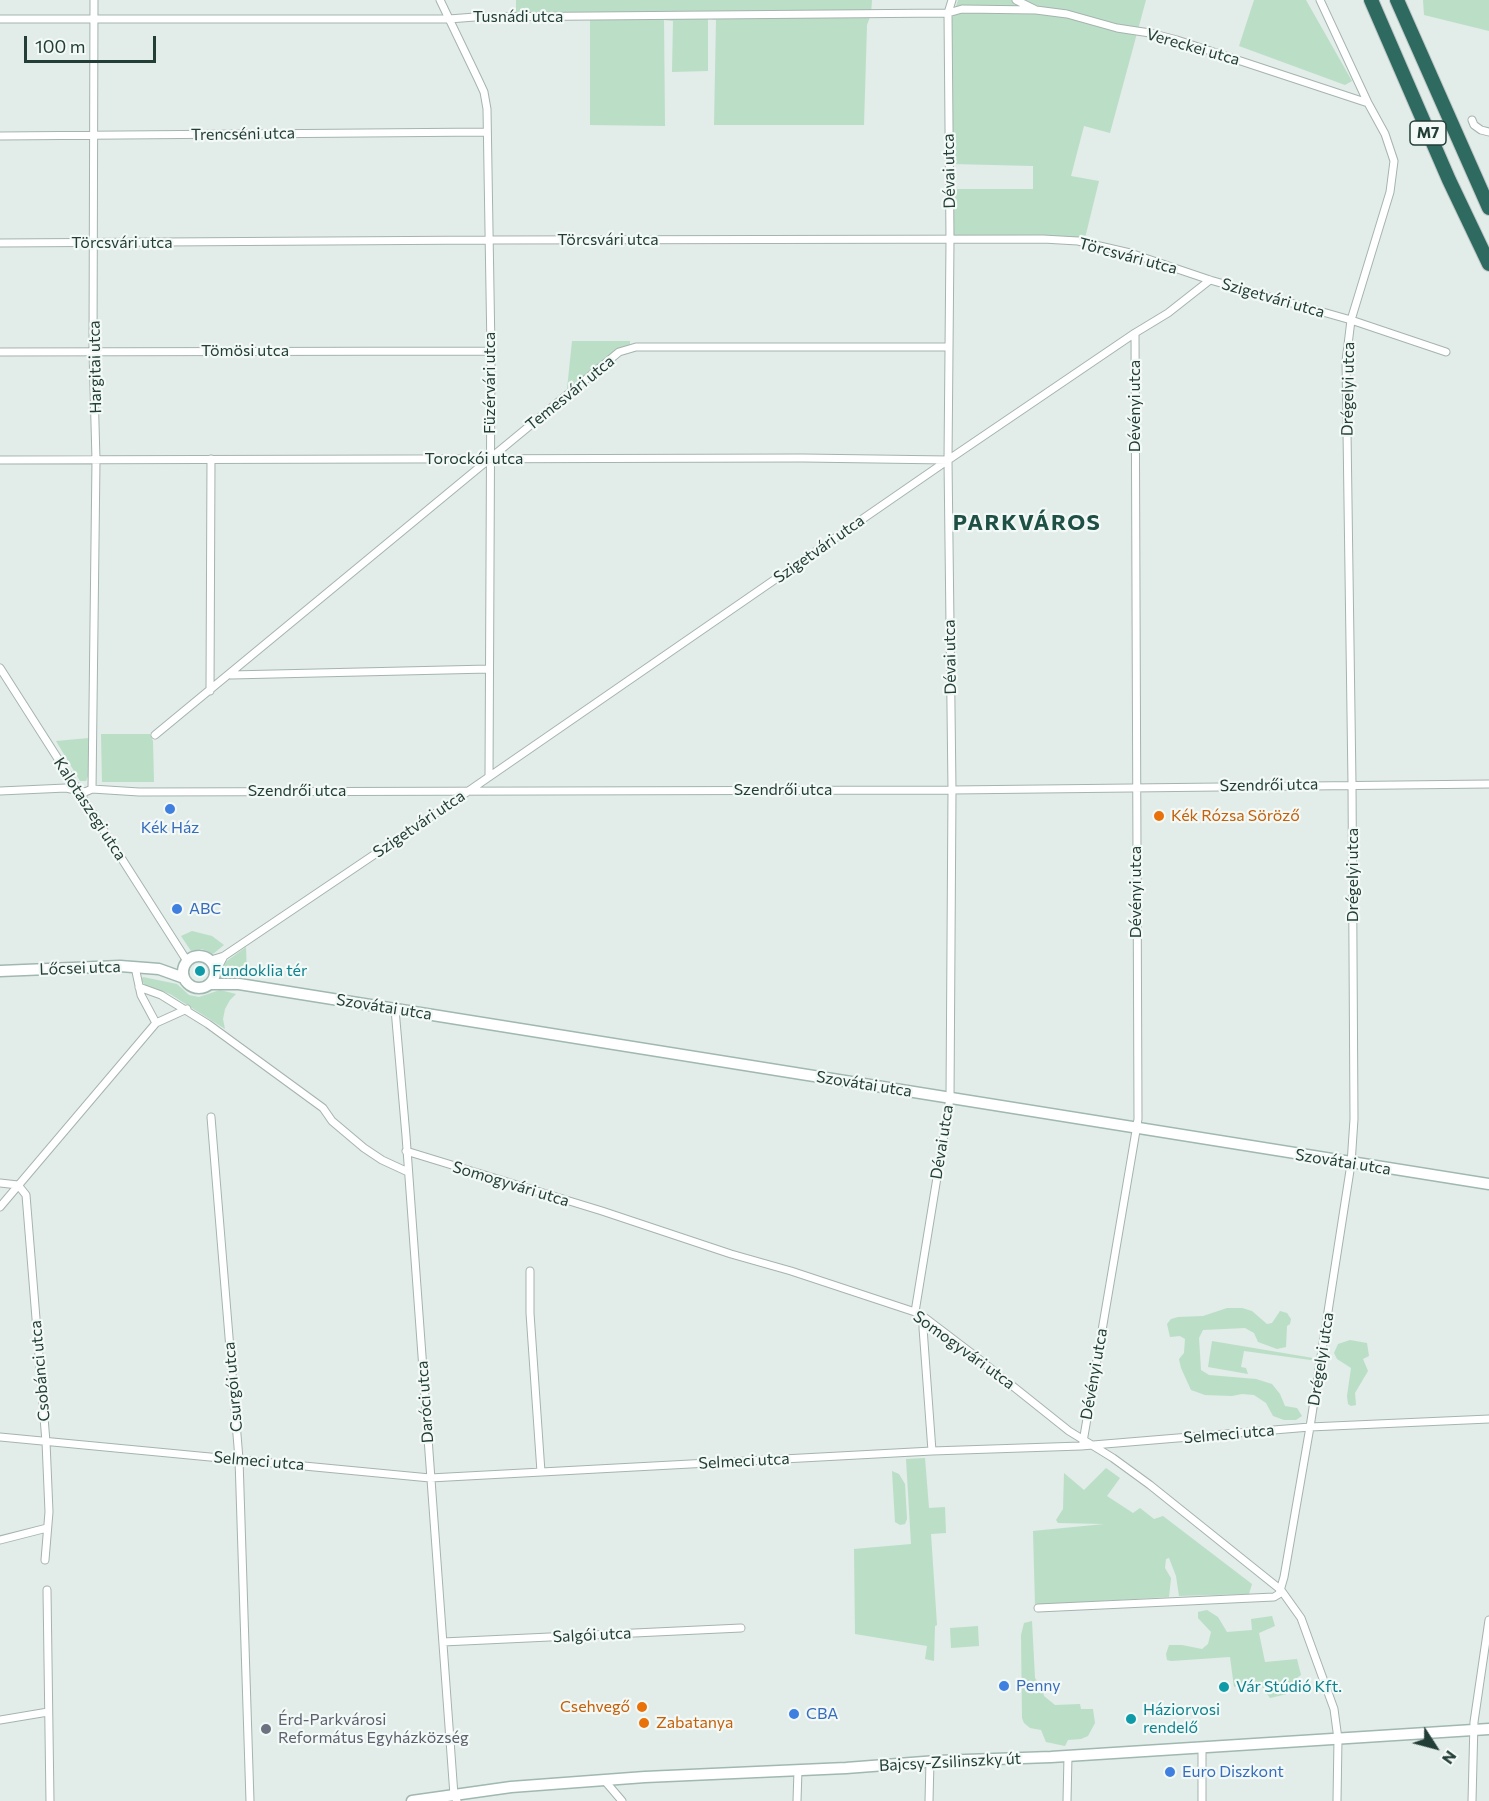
<!DOCTYPE html>
<meta charset="utf-8">
<style>
body{margin:0}
#map{position:relative;width:1489px;height:1801px;overflow:hidden;background:#e2ece8;font-family:Commissioner,sans-serif}
canvas{display:block}
.north{position:absolute;left:1405px;top:1717px;width:60px;height:60px;-webkit-text-stroke:4px #f3f9f6;paint-order:stroke;rotate:126deg;font-size:16px;font-weight:700;line-height:24px;text-align:center;color:#223e37}
.north::after{content:'';display:block;margin:auto;width:21px;height:27px;background:#223e37;clip-path:polygon(50% 0,100% 100%,50% 72%,0 100%)}
.scale{position:absolute;left:24px;top:36px;width:132px;height:27px;box-sizing:border-box;border:3px solid #223e37;border-top:0;padding-left:8px;font-size:18px;line-height:21px;white-space:nowrap;color:#223e37;-webkit-text-stroke:4px #f3f9f6;paint-order:stroke}
</style>
<div id="map">
<canvas width="1489" height="1801"></canvas>
<div class="north">N</div>
<div class="scale">100 m</div>
</div>
<script>
const ctx = document.querySelector('canvas').getContext('2d');
ctx.lineJoin = 'round';
function fill(path, color) { ctx.fillStyle = color; ctx.fill(path, 'evenodd'); }
const toPath = rows => new Path2D(rows.map(r => 'M' + r).join(''));
function strokePath(path, color, width, dash) { ctx.strokeStyle = color; ctx.lineWidth = width; ctx.lineCap = dash ? 'butt' : 'round'; ctx.setLineDash(dash || []); ctx.stroke(path); }
function label(font, color, halo, rows, align = 'center') {
  ctx.font = font + ' Commissioner,sans-serif'; ctx.lineWidth = 4.5; ctx.setLineDash([]); ctx.textBaseline = 'middle'; ctx.strokeStyle = halo; ctx.fillStyle = color; for (const [text, x, y, turn = 0] of rows) {
    ctx.save(); ctx.translate(x, y); ctx.rotate((+turn || 0) * Math.PI / 180); ctx.textAlign = isNaN(turn) ? turn : align; if (halo) ctx.strokeText(text, 0, 0); ctx.fillText(text, 0, 0); ctx.restore();
  }
}
fill(toPath([
 [516,0,872,0,871,14,867,25,864,125,714,125,716,20,708,19,708,71,672,72,673,21,664,20,665,126,590,125,590,15,516,15],
 [958,0,1146,0,1110,133,1084,126,1071,176,1099,181,1085,238,953,237,954,189,1033,189,1033,166,953,164,952,18],
 [1254,0,1306,0,1352,81,1345,85,1239,46],
 [1423,0,1489,0,1489,31,1424,15],
 [572,341,630,341,630,346,608,356,567,389],
 [101,734,150,734,153,741,154,782,102,782],
 [89,738,88,776,86,781,80,781,56,741],
 [192,931,212,936,224,945,213,954,202,949,191,951,181,936],
 [246,947,247,977,227,972,224,967,224,963],
 [143,977,177,984,189,995,199,997,220,990,236,994,230,1000,225,1009,223,1019,225,1029,170,994,145,985,141,980],
 [1227,1308,1242,1308,1252,1311,1267,1324,1272,1323,1280,1311,1287,1313,1291,1319,1290,1324,1287,1326,1286,1347,1277,1349,1258,1342,1254,1333,1245,1328,1203,1330,1199,1338,1201,1370,1209,1375,1256,1379,1272,1384,1280,1394,1285,1406,1297,1408,1302,1416,1296,1420,1284,1420,1273,1416,1266,1403,1254,1395,1242,1394,1232,1396,1205,1395,1191,1390,1181,1368,1179,1359,1184,1353,1185,1339,1180,1336,1170,1337,1167,1324,1171,1319,1178,1317,1203,1316],
 [1350,1340,1367,1343,1369,1356,1363,1359,1368,1371,1355,1393,1356,1405,1351,1406,1348,1404,1347,1396,1351,1368,1337,1359,1334,1353,1338,1344],
 [1212,1341,1313,1358,1311,1360,1244,1351,1241,1367,1246,1368,1248,1374,1208,1367],
 [925,1458,929,1508,945,1507,946,1533,931,1534,937,1625,935,1626,934,1661,925,1659,927,1646,855,1634,854,1549,911,1544,906,1459],
 [1106,1468,1120,1478,1107,1496,1133,1513,1140,1508,1154,1519,1163,1516,1252,1584,1249,1594,1179,1596,1176,1576,1169,1558,1166,1559,1165,1568,1171,1578,1169,1597,1035,1605,1033,1531,1104,1524,1058,1523,1056,1520,1063,1509,1064,1473,1084,1490],
 [892,1471,899,1474,905,1484,907,1519,905,1524,900,1525,895,1522],
 [1207,1610,1218,1617,1227,1632,1252,1630,1251,1619,1272,1616,1275,1626,1259,1633,1265,1662,1297,1659,1301,1675,1297,1678,1287,1694,1270,1698,1263,1688,1253,1680,1234,1687,1230,1657,1171,1661,1167,1660,1166,1654,1169,1645,1182,1645,1202,1649,1208,1644,1211,1632,1198,1618,1198,1612],
 [1032,1621,1035,1678,1042,1688,1044,1696,1055,1705,1080,1704,1081,1709,1093,1709,1095,1723,1088,1736,1081,1739,1068,1740,1065,1746,1046,1742,1041,1730,1030,1728,1024,1723,1022,1718,1021,1635,1024,1623],
 [978,1626,979,1646,951,1648,950,1628]
]), '#bbdec6');
const street = toPath([
 [440,0,478,79,484,92,487,109,491,351,489,777],
 [1016,0,1036,10,1067,14,1117,28,1150,33,1177,40,1368,103],
 [0,19,449,19,475,17,948,13,962,9,1036,10],
 [1472,120,1474,125,1481,130,1489,132],
 [0,136,487,132],
 [0,243,489,240,1043,239,1078,241,1130,253,1210,280,1351,320,1446,352],
 [0,352,491,351],
 [0,460,803,458,948,460],
 [0,668,187,961],
 [231,675,489,669],
 [210,691,211,459],
 [155,735,619,352,636,347,949,347],
 [92,789,96,460,93,351,94,0],
 [0,791,66,788,85,792,92,789,139,792,952,790,1489,784],
 [211,960,224,956,470,790,948,460,1135,333,1168,313,1210,280],
 [135,967,141,995,156,1023],
 [216,971,224,956],
 [139,987,161,995,208,1024,323,1108,332,1121,364,1148,382,1160,408,1172],
 [395,1009,406,1136,454,1795,457,1801],
 [211,1117,239,1459,250,1801],
 [406,1151,602,1211,731,1254,791,1271,915,1312,924,1317,970,1352,1069,1431,1113,1458,1150,1485,1281,1590,1301,1618,1334,1709,1338,1739,1337,1801],
 [0,1183,18,1185,26,1195,46,1442,49,1512,45,1560],
 [0,1207,156,1023,187,1009],
 [530,1271,530,1313,541,1472],
 [915,1312,950,1098,952,790,948,460,950,240,948,13,952,0],
 [924,1317,923,1328,932,1451],
 [0,1437,430,1478,932,1451,1081,1446,1310,1427,1489,1419],
 [1083,1442,1138,1119,1135,333],
 [0,1540,47,1528],
 [47,1590,50,1801],
 [1038,1608,1274,1597,1279,1594,1284,1577,1310,1427,1351,1164,1354,1119,1352,784,1346,361,1351,320,1390,192,1394,161,1385,134,1368,103,1320,0],
 [443,1642,741,1628],
 [0,1720,48,1712],
 [605,1781,622,1801],
 [797,1801,798,1770],
 [929,1801,930,1761],
 [1067,1801,1068,1756],
 [1202,1801,1202,1747],
 [1472,1801,1474,1722,1489,1620]
]);
const secondary = toPath([
 '183 972a16 16 0 1 1 32 0a16 16 0 1 1-32 0Z',
 [0,971,120,966,159,969,184,978],
 [210,984,239,984,1489,1184],
 [412,1801,511,1787,645,1777,846,1768,937,1761,1051,1757,1489,1729]
]);
const highway = toPath([
 [1371,0,1449,180,1489,264],
 [1397,0,1489,208]
]);
strokePath(street, '#a5b4af', 9);
strokePath(secondary, '#a0b8b1', 13);
strokePath(highway, '#c1c9c7', 16);
strokePath(street, '#fff', 7);
strokePath(secondary, '#fff', 10);
strokePath(highway, '#2e6a60', 14);
for (const [x, y, r, color] of [
 [170,809,6,"#3f7fe0"],
 [1159,816,6,"#e8710a"],
 [177,909,6,"#3f7fe0"],
 [200,971,6,"#0f9aa8"],
 [1004,1686,6,"#3f7fe0"],
 [1224,1687,6,"#0f9aa8"],
 [642,1707,6,"#e8710a"],
 [794,1714,6,"#3f7fe0"],
 [1131,1719,6,"#0f9aa8"],
 [644,1723,6,"#e8710a"],
 [266,1729,6,"#6b7280"],
 [1170,1772,6,"#3f7fe0"]
]) { const dot = new Path2D(); dot.arc(x, y, r, 0, 2 * Math.PI); ctx.fillStyle = color; ctx.fill(dot); strokePath(dot, '#f3f9f6', 2); }
for (const [x, y, w] of [
 [1428,133,36]
]) { const box = new Path2D(); box.roundRect(x - w / 2, y - 12, w, 24, 4.5); ctx.fillStyle = '#f3f9f6'; ctx.fill(box); strokePath(box, '#223e37', 1.5); }
label('bold 15px', '#223e37', null, [
 ["M7",1428,133]
]);
label('16px', '#223e37', '#f3f9f6', [
 ["Tusnádi utca",518,17],
 ["Vereckei utca",1193,47,16],
 ["Trencséni utca",243,134,-1],
 ["Dévai utca",949,171,-91],
 ["Törcsvári utca",608,240],
 ["Törcsvári utca",122,243],
 ["Törcsvári utca",1128,256,15],
 ["Szigetvári utca",1273,298,16],
 ["Tömösi utca",245,351],
 ["Hargitai utca",95,367,-91],
 ["Füzérvári utca",490,383,-90],
 ["Drégelyi utca",1348,389,-89],
 ["Temesvári utca",570,393,-39],
 ["Dévényi utca",1135,406,-90],
 ["Torockói utca",474,459],
 ["Szigetvári utca",819,549,-35],
 ["Dévai utca",950,657,-91],
 ["Szendrői utca",1269,785,-1],
 ["Szendrői utca",783,790],
 ["Szendrői utca",297,791],
 ["Kalotaszegi utca",90,809,57],
 ["Szigetvári utca",419,824,-34],
 ["Drégelyi utca",1353,875,-90],
 ["Dévényi utca",1136,892,-90],
 ["Lőcsei utca",80,968,-2],
 ["Szovátai utca",384,1007,9],
 ["Szovátai utca",864,1084,9],
 ["Dévai utca",942,1142,-81],
 ["Szovátai utca",1343,1162,9],
 ["Somogyvári utca",511,1184,17],
 ["Somogyvári utca",964,1350,36],
 ["Drégelyi utca",1321,1359,-81],
 ["Csobánci utca",40,1371,-95],
 ["Dévényi utca",1094,1374,-80],
 ["Csurgói utca",233,1387,-95],
 ["Daróci utca",425,1402,-94],
 ["Selmeci utca",1229,1434,-5],
 ["Selmeci utca",259,1461,5],
 ["Selmeci utca",744,1461,-3],
 ["Salgói utca",592,1635,-3],
 ["Bajcsy-Zsilinszky út",950,1762,-3]
]);
label('16px', '#c56008', '#f3f9f6', [
 ["Kék Rózsa Söröző",1171,816],
 ["Csehvegő",630,1707,"right"],
 ["Zabatanya",656,1723]
], 'left');
label('16px', '#366cbe', '#f3f9f6', [
 ["Kék Ház",170,828,"center"],
 ["ABC",189,909],
 ["Penny",1016,1686],
 ["CBA",806,1714],
 ["Euro Diszkont",1182,1772]
], 'left');
label('16px', '#0d838f', '#f3f9f6', [
 ["Fundoklia tér",212,971],
 ["Vár Stúdió Kft.",1236,1687],
 ["Háziorvosi",1143,1710],
 ["rendelő",1143,1728]
], 'left');
label('16px', '#5b616d', '#f3f9f6', [
 ["Érd-Parkvárosi",278,1720],
 ["Református Egyházközség",278,1738]
], 'left');
ctx.letterSpacing = '1.5px';
label('bold 22px', '#1e5046', '#f3f9f6', [
 ["PARKVÁROS",1027,523]
]);
ctx.letterSpacing = '0px';
</script>
